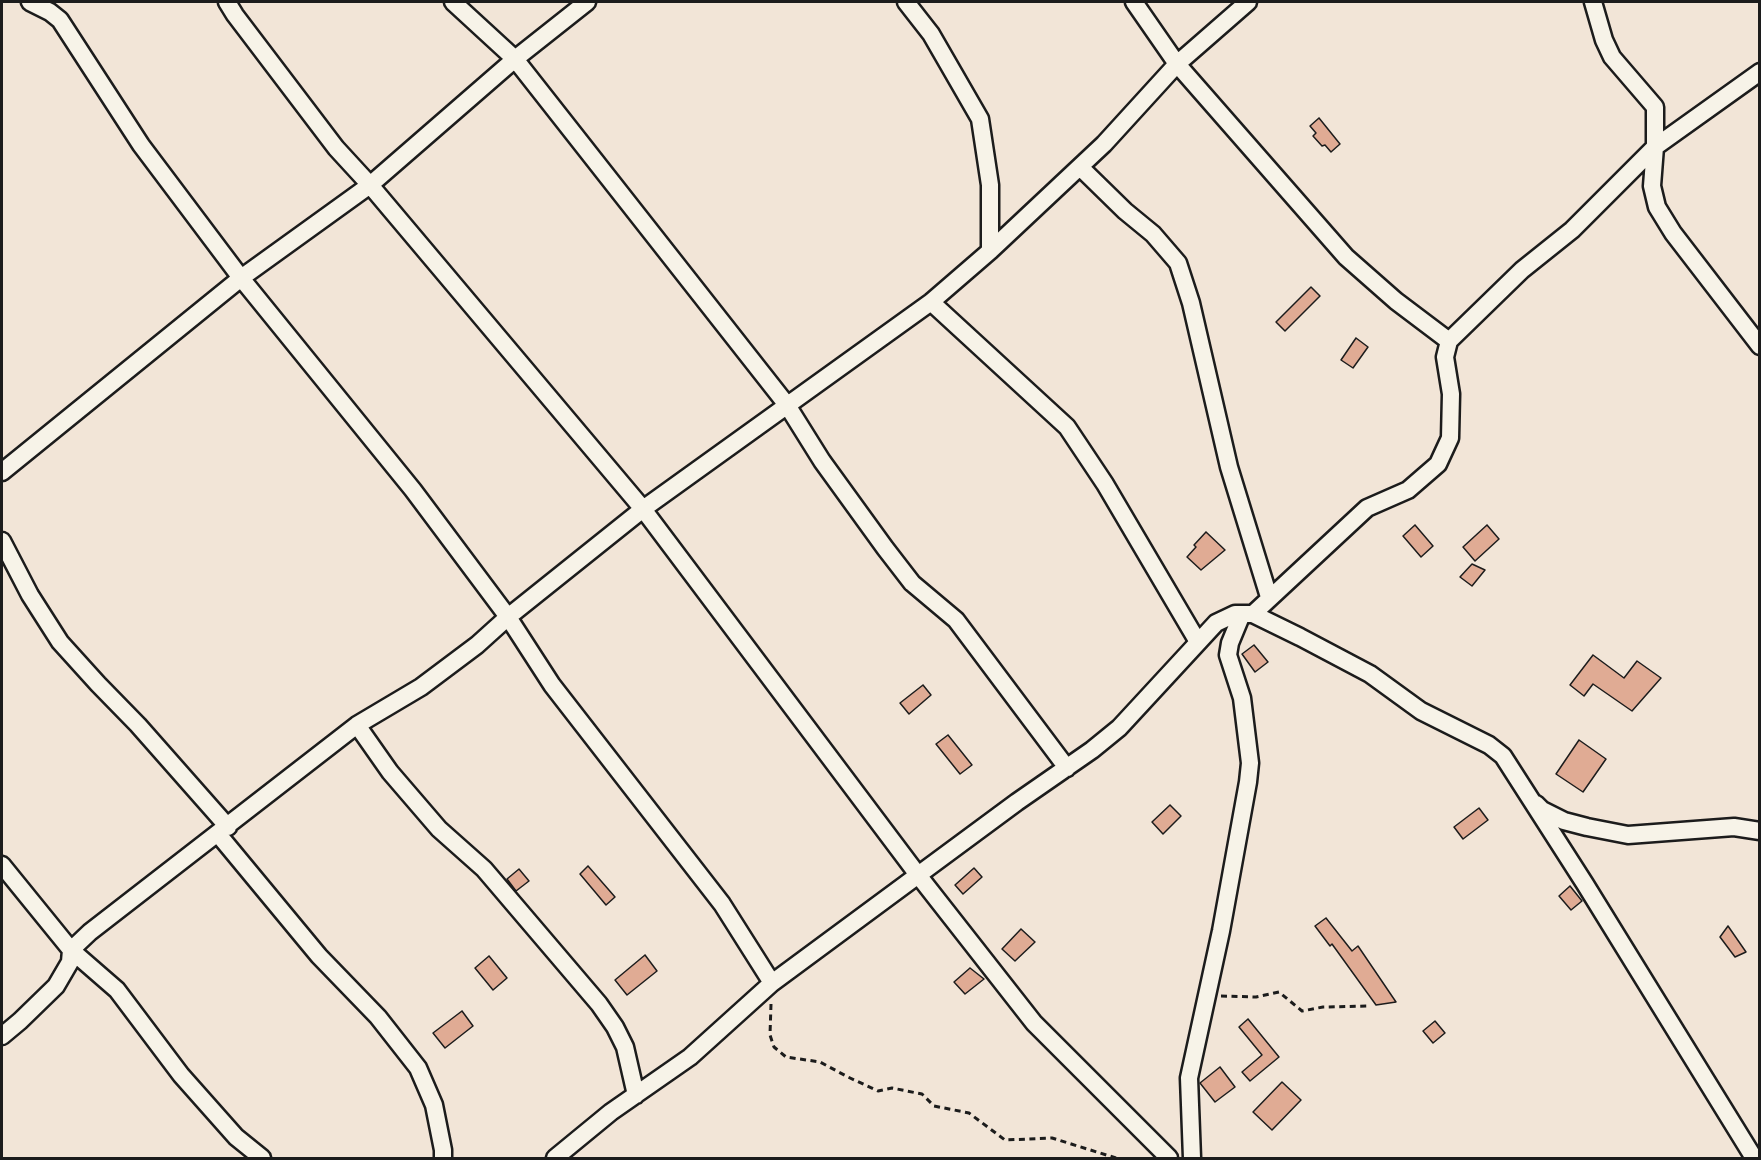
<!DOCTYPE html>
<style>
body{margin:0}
#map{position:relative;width:1761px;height:1160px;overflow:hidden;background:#f2e5d7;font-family:Caveat,sans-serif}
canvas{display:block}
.frame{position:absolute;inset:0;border:3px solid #1c1c1c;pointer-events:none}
</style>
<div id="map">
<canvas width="1761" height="1160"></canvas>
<div class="frame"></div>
</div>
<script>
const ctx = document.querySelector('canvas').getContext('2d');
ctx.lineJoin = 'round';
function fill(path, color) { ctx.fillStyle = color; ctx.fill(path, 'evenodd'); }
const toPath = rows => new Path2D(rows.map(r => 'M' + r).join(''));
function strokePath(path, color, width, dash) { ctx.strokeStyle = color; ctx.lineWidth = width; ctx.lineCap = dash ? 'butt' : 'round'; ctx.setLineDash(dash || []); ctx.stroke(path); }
const building = toPath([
 [1319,118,1340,144,1331,152,1325,145,1322,146,1313,136,1316,133,1310,126,1319,118],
 [1311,287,1320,296,1285,331,1276,322,1311,287],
 [1356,338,1368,347,1353,368,1341,360,1356,338],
 [1415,525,1433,546,1421,557,1403,536,1415,525],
 [1487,525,1499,539,1475,561,1463,547,1487,525],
 [1206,532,1225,550,1201,570,1187,557,1196,547,1194,545,1206,532],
 [1472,564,1485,570,1472,586,1460,577,1472,564],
 [1254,645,1268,662,1255,672,1242,654,1254,645],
 [1593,655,1624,678,1637,661,1661,678,1632,711,1593,684,1584,696,1570,685,1593,655],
 [923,685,931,695,909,714,900,703,923,685],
 [948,735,972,765,960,774,936,744,948,735],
 [1579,740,1606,759,1583,792,1556,774,1579,740],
 [1170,805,1181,816,1163,834,1152,822,1170,805],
 [1479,808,1488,820,1463,839,1454,827,1479,808],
 [588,866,615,897,606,905,580,874,588,866],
 [974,868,982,877,963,894,955,885,974,868],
 [519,869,529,881,516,891,507,879,519,869],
 [1570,886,1582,901,1571,910,1559,896,1570,886],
 [1326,918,1352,951,1358,946,1396,1002,1376,1005,1332,944,1330,946,1315,926,1326,918],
 [1728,926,1746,952,1735,957,1720,937,1728,926],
 [1021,929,1035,942,1015,961,1002,949,1021,929],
 [645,955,657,971,627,995,615,980,645,955],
 [489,956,507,978,493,990,475,968,489,956],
 [970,968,984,979,965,994,954,982,970,968],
 [462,1011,473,1026,445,1048,433,1033,462,1011],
 [1248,1019,1279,1057,1250,1081,1242,1072,1262,1055,1239,1027,1248,1019],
 [1435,1021,1445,1033,1433,1043,1423,1031,1435,1021],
 [1220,1067,1235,1087,1215,1102,1200,1083,1220,1067],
 [1282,1082,1301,1100,1272,1130,1253,1112,1282,1082]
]);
fill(building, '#e0ab94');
strokePath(building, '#1c1c1c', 1.5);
const minor = toPath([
 [30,2,50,12,60,20,141,145,241,278,413,490,508,617,552,685,722,904,772,983],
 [227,2,235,15,336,148,370,185,643,509,918,875,1034,1023,1169,1158],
 [453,2,515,59,787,405,822,461,885,548,912,583,956,620,1067,768],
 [906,2,931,34,980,119,990,185,990,251],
 [1134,2,1177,64,1346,257,1396,301,1449,341],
 [1593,2,1604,40,1612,57,1655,107,1655,147,1652,186,1657,207,1673,233,1760,346],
 [1080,167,1125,211,1153,234,1178,263,1191,303,1229,467,1269,597],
 [931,302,1067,427,1105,484,1198,642],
 [2,472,241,278,370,185,515,59,587,2],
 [2,541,30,595,60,642,98,684,138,725,228,827],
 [1253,614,1367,508,1408,490,1438,464,1450,438,1451,394,1445,357,1449,341,1522,270,1572,230,1655,147,1760,72],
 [357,725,390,772,439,829,484,869,599,1004,615,1027,625,1047,636,1095],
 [1536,804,1542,810,1564,821,1587,827,1628,835,1734,827,1760,831],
 [218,834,319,956,378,1017,418,1068,434,1105,443,1150,443,1158],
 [2,865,71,950,117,990,181,1075,236,1137,262,1158],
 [2,1036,20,1021,56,986,70,962,71,950,90,932,357,725,421,687,477,645,508,617,643,509,931,302,990,251,1104,144,1177,64,1248,2],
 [555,1158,611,1112,690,1057,772,983,1017,802,1092,750,1119,728,1216,623,1235,614,1253,614,1300,637,1370,674,1421,711,1489,745,1503,756,1585,884,1754,1158],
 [1192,1158,1189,1078,1221,931,1248,782,1250,763,1242,698,1228,655,1230,643,1242,614]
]);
strokePath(minor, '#1c1c1c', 21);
strokePath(toPath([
 [1221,996,1256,997,1279,992,1302,1011,1323,1007,1370,1006],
 [771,1004,770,1035,774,1047,786,1057,820,1062,848,1077,878,1091,892,1088,922,1094,934,1106,969,1113,1005,1140,1052,1138,1116,1158]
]), '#1c1c1c', 3, [6, 4.5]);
strokePath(minor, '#f7f3e8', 16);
</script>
